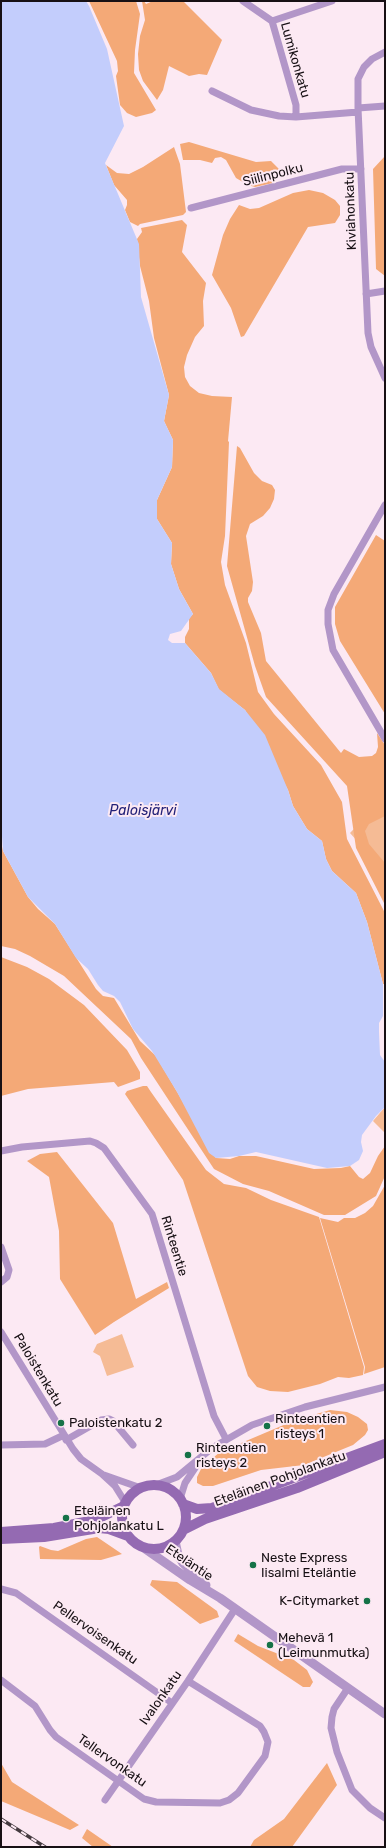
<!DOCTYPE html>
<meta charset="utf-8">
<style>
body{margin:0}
#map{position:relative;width:386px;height:1848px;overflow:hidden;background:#fce9f3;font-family:Rubik,sans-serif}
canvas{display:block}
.frame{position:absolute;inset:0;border:2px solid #171014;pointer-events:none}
</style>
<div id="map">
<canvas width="386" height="1848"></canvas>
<div class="frame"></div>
</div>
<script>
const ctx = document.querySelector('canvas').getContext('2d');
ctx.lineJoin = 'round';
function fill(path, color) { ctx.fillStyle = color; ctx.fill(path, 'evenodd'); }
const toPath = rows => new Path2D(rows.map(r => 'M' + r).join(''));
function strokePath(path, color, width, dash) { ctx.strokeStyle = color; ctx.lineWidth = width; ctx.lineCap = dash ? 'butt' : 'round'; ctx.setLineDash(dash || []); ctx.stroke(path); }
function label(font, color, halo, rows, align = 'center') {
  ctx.font = font + ' Rubik,sans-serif'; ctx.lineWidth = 4; ctx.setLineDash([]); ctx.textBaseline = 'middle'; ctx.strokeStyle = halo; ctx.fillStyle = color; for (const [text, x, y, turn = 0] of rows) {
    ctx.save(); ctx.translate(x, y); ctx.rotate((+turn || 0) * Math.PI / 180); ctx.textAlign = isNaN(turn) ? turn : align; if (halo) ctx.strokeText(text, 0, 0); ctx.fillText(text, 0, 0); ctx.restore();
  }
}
fill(toPath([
 [385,797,385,872,350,833],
 [385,1107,385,1133,373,1121],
 [122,1334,134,1367,107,1376,100,1356,93,1352,97,1344]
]), '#f5bb95');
fill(toPath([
 [89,1,136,1,140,14,135,50,134,73,156,110,152,113,136,117,127,113,120,105,116,76,118,71,117,61],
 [142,1,144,1,146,4,153,1,183,1,222,40,207,75,199,74,189,76,169,66,163,90,157,100,143,81,139,70,138,54,140,36,145,20],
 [189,142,256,162,271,161,280,170,280,176,273,183,255,187,248,185,236,178,226,160,221,157,215,158,212,163,200,160,183,160,180,144],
 [174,147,180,164,186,212,183,215,140,224,138,226,130,222,125,210,127,205,127,200,114,185,106,165,117,173,129,174,143,167],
 [385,156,385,276,376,269,373,169],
 [309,190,323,193,335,200,340,206,340,215,335,223,308,227,244,336,241,337,231,308,212,275,223,235,230,219,239,205,250,209,259,208,293,193],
 [182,220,187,225,182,252,206,283,203,301,204,326,195,337,187,355,184,367,185,377,190,386,199,393,212,396,232,397,228,441,229,442,225,536,221,562,225,585,246,643,258,692,274,714,321,765,342,802,347,839,385,913,385,984,383,984,367,922,356,893,332,871,326,859,322,841,307,829,293,806,288,790,245,710,219,690,211,673,185,643,185,637,189,629,189,618,193,614,179,589,171,564,172,543,157,519,157,500,172,467,173,440,164,421,169,395,154,338,149,301,140,266,137,239,142,232,141,228],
 [237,446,240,448,254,473,262,481,272,485,275,490,274,499,270,508,263,516,250,524,246,536,253,582,252,591,248,598,248,602,261,633,266,661,341,753,344,749,359,757,372,756,376,753,378,747,377,733,385,745,385,816,369,824,365,831,369,844,385,863,385,905,356,848,347,786,266,697,255,666,227,566],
 [376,535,385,541,385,714,340,641,335,624,335,607],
 [1,842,3,851,28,897,38,909,55,924,96,989,103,996,114,998,140,1041,156,1056,216,1158,230,1159,239,1156,256,1156,314,1169,341,1168,350,1166,359,1177,363,1179,370,1173,378,1156,385,1146,385,1176,376,1196,345,1215,324,1215,269,1191,243,1184,214,1169,141,1058,131,1039,64,976,30,956,15,949,1,946],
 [1,957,27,967,49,979,84,1005,127,1050,140,1072,140,1079,118,1087,114,1082,28,1089,1,1096],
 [143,1086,147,1086,151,1092,206,1170,224,1184,246,1188,271,1200,319,1217,364,1367,363,1375,349,1378,338,1377,320,1384,288,1392,270,1391,257,1387,248,1376,183,1180,125,1094,127,1091],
 [57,1152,113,1223,136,1299,167,1282,169,1288,114,1322,95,1335,60,1279,59,1231,49,1177,27,1161,40,1154],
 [385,1185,385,1367,364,1374,365,1367,320,1218,338,1222,344,1218,355,1218,365,1213,373,1206],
 [330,1410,347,1412,358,1417,367,1424,368,1430,365,1435,353,1445,304,1465,261,1470,213,1486,203,1486,197,1483,197,1477,202,1467,220,1452,293,1421],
 [97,1537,122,1554,101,1560,40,1559,39,1547,40,1546,51,1550,58,1551,86,1539],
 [152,1580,177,1582,217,1611,219,1617,200,1624,150,1585],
 [238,1634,258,1646,294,1660,307,1670,313,1682,310,1687,303,1687,234,1641],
 [1,1763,12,1782,79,1825,70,1830,1,1801],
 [327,1763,337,1785,292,1847,250,1847,254,1840,284,1819],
 [87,1829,113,1847,93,1847,82,1838]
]), '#f4a977');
fill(toPath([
 [1,1,86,1,89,6,107,49,124,126,105,163,139,244,141,297,169,395,164,421,173,440,172,467,157,500,157,519,172,543,171,564,179,589,193,614,181,631,170,634,168,640,172,643,185,643,211,673,219,689,245,710,265,735,288,790,293,806,307,829,322,841,326,859,332,871,356,893,367,922,383,984,383,1016,379,1023,379,1032,380,1055,385,1062,385,1107,376,1116,362,1135,361,1142,363,1151,359,1160,350,1166,327,1168,256,1152,239,1156,216,1158,209,1153,177,1092,152,1051,133,1029,120,1002,114,996,103,991,98,985,88,969,76,958,55,924,28,897,3,851,1,821]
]), '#c3cdfc');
strokePath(toPath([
 [243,1,272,21,296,105,296,117],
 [272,21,332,1],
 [385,52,372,59,364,67,358,79,358,108,368,333,371,347,385,378],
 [212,91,251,110,279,116,296,117,358,112],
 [358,108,385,106],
 [191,208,342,169,361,169],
 [366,294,385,291],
 [385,505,334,594,328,610,328,624,333,650,385,739],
 [1,1151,22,1147,90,1141,96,1143,104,1148,152,1214,214,1416,226,1439],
 [1,1247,9,1270,7,1277,1,1282],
 [1,1332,73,1449,81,1459,102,1474,115,1486,125,1502],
 [66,1440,101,1420,109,1419,113,1421,133,1445],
 [1,1445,45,1444,64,1435],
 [104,1475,141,1488],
 [156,1485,177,1477,212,1448,252,1425,305,1407,385,1387],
 [180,1499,185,1483,195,1468,199,1459],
 [1,1589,16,1593,172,1703],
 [1,1680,35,1706,50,1730,56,1737,144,1799,156,1802,220,1803,229,1800,238,1793,265,1756,268,1742,264,1732,260,1726,188,1681],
 [348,1688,334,1709,332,1717,331,1728,337,1752,352,1790,370,1808,385,1818],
 [105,1800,188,1681,235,1609]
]), '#b296c8', 7);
strokePath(toPath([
 [175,1541,178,1555,183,1563,206,1585],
 [144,1548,190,1580,220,1598,385,1714]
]), '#b296c8', 9);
strokePath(toPath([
 '122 1517a32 32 0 1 1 64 0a32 32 0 1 1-64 0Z',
 [183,1504,197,1509,212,1508,385,1444],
 [183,1530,205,1519,297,1488,385,1452],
 [1,1532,54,1528,95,1520,124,1506],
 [1,1539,44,1537,99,1528,109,1529,128,1536]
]), '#946ab2', 10);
const rail = toPath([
 [1,1819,45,1847]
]);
strokePath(rail, '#443a3f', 3.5);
strokePath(rail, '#fce9f3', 2, [6]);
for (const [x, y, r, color] of [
 [61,1423,4,"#157247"],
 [267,1426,4,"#157247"],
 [188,1455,4,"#157247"],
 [66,1518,4,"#157247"],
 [253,1565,4,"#157247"],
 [367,1601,4,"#157247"],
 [270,1645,4,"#157247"]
]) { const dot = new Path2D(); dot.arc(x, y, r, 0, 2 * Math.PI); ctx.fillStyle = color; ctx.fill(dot); strokePath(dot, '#fce9f3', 1.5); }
label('13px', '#171014', '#fce9f3', [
 ["Lumikonkatu",295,60,74],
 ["Siilinpolku",273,175,-14],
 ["Kiviahonkatu",351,211,-92],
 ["Rinteentie",174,1246,73],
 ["Paloistenkatu",38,1370,59],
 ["Eteläinen Pohjolankatu",280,1479,-20],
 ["Eteläntie",189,1563,34],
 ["Pellervoisenkatu",95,1633,35],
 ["Ivalonkatu",161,1698,-55],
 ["Tellervonkatu",112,1761,35]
]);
label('13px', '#171014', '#fce9f3', [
 ["Rinteentien",275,1419],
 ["risteys 1",275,1434],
 ["Paloistenkatu 2",69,1423],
 ["Rinteentien",196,1448],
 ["risteys 2",196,1463],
 ["Eteläinen",74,1511],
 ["Pohjolankatu L",74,1526],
 ["Neste Express",261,1558],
 ["Iisalmi Eteläntie",261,1573],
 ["K-Citymarket",359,1601,"right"],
 ["Mehevä 1",278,1638],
 ["(Leimunmutka)",278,1653]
], 'left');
label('italic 14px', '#242278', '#fce9f3', [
 ["Paloisjärvi",143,811]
]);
</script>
